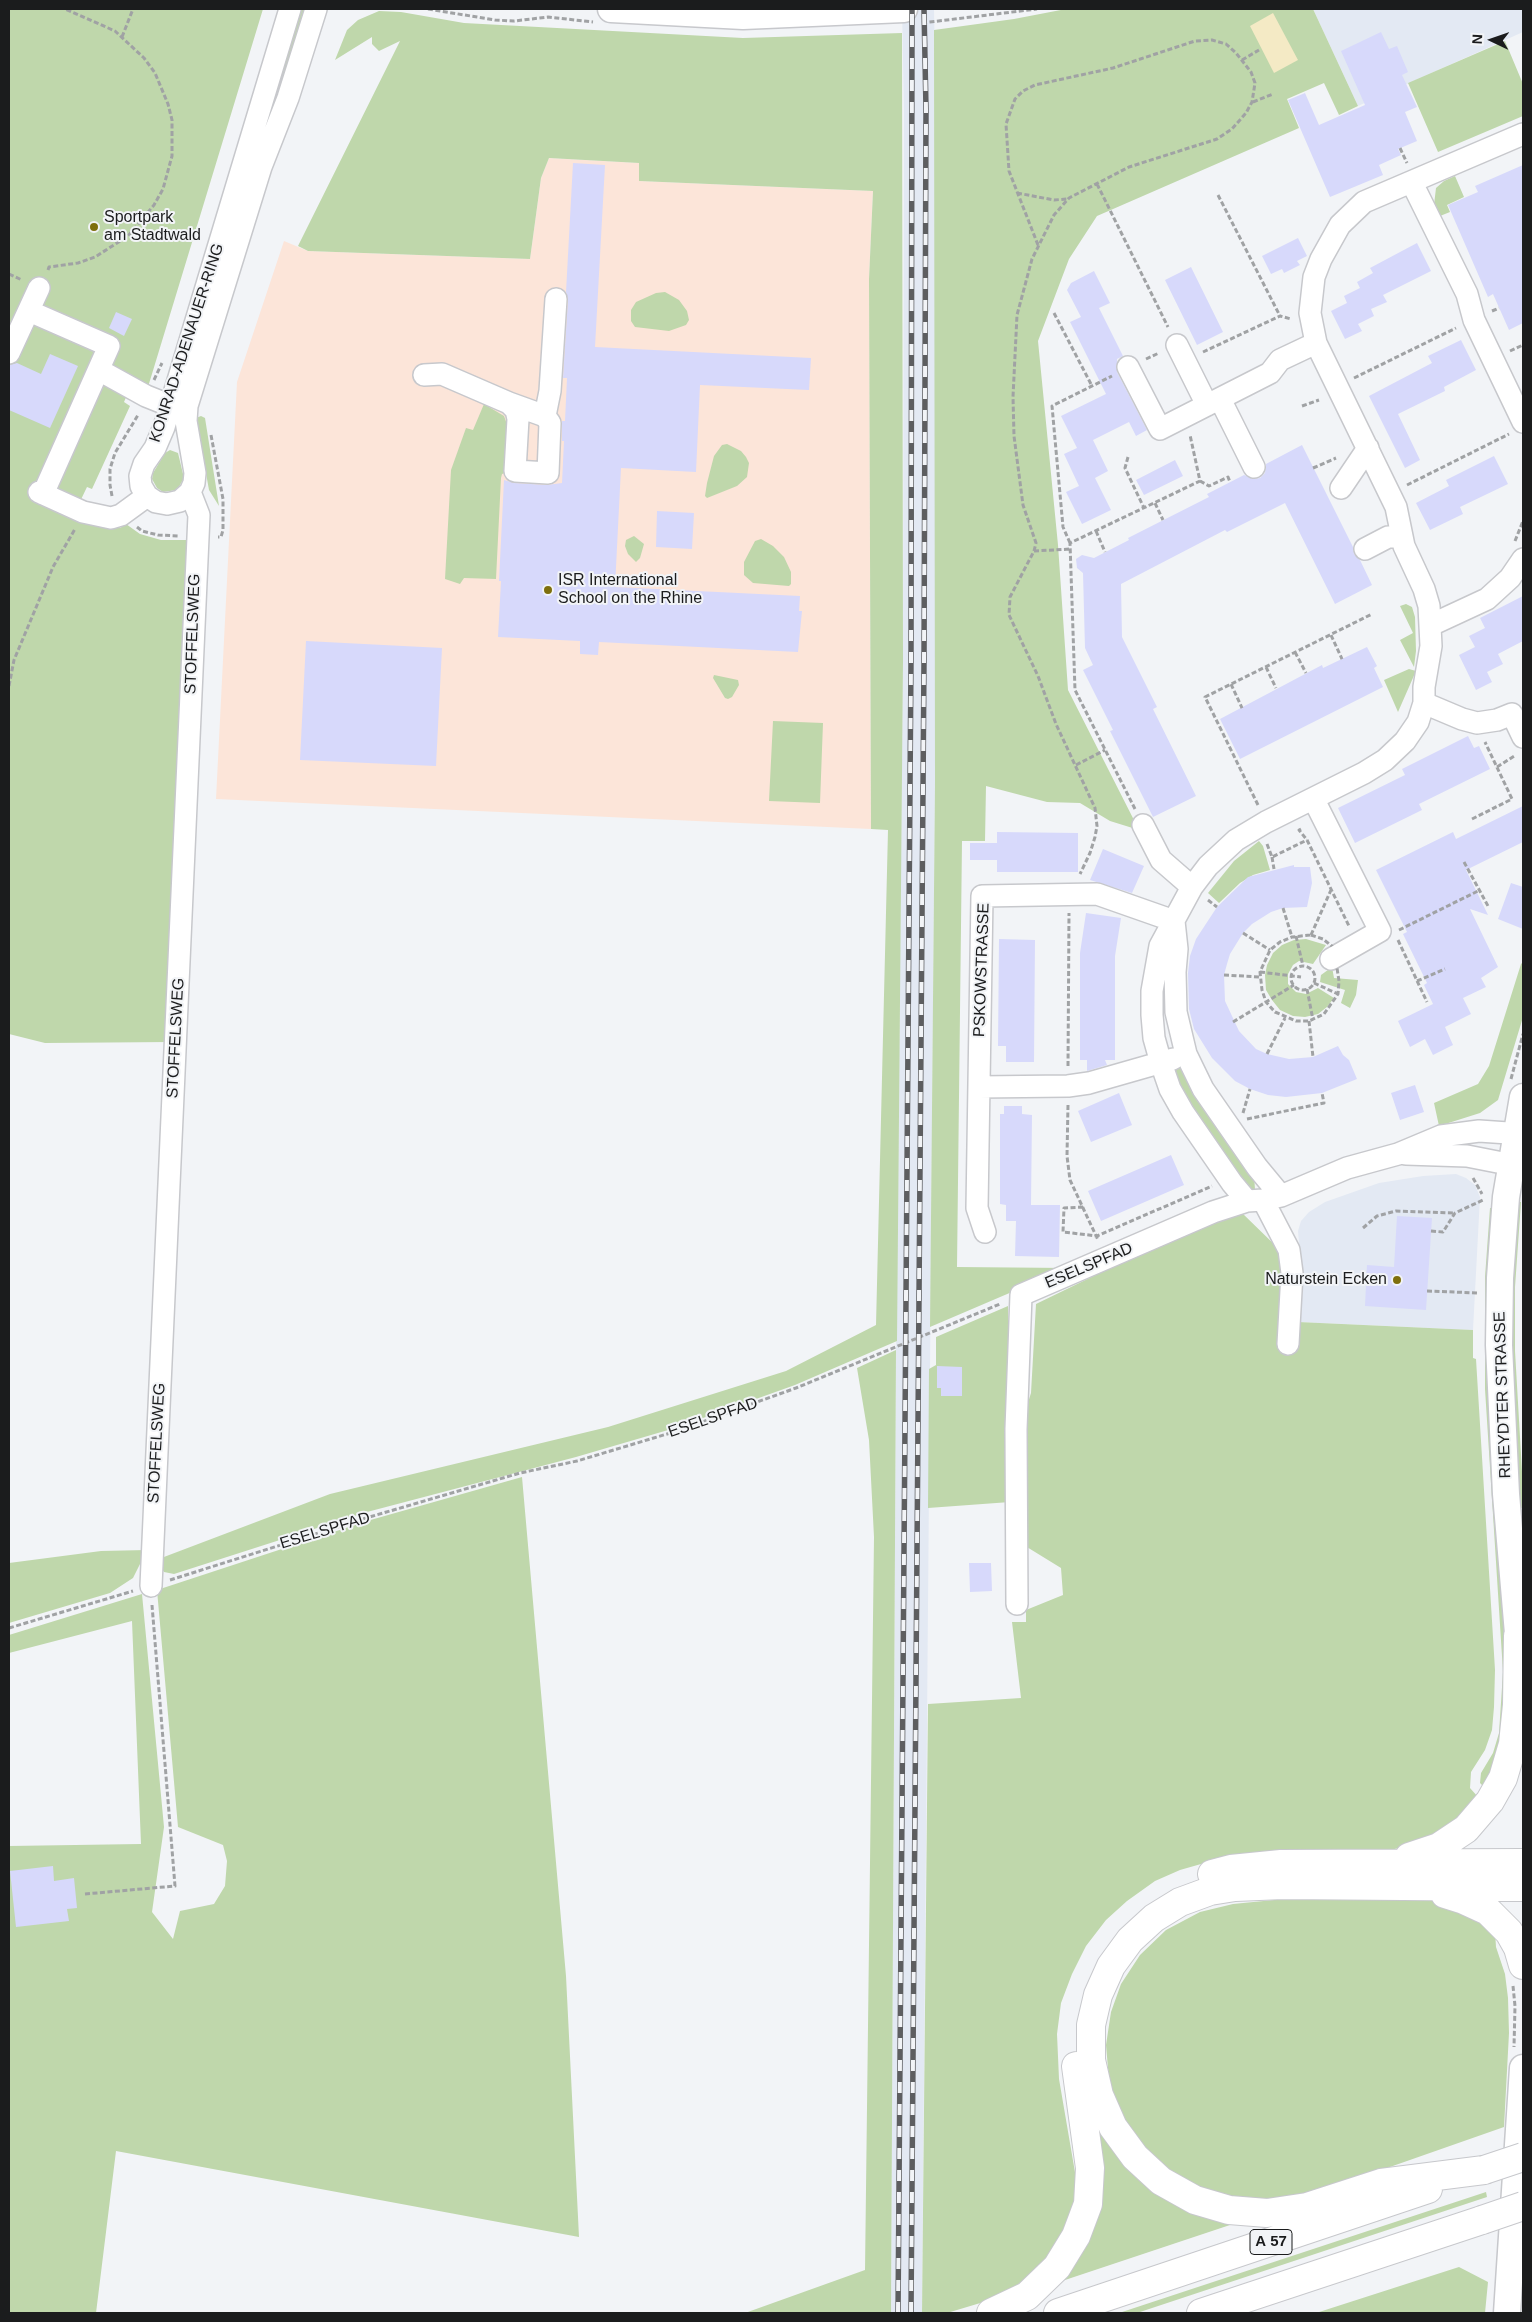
<!DOCTYPE html>
<style>
body{margin:0}
#map{position:relative;width:1532px;height:2322px;overflow:hidden;background:#f2f4f7;font-family:Helvetica,sans-serif}
canvas{display:block}
.frame{position:absolute;inset:0;border:10px solid #1b1c1d;pointer-events:none}
.north{position:absolute;left:1467px;top:15px;width:50px;height:50px;-webkit-text-stroke:4px #f2f4f7;paint-order:stroke;rotate:273deg;font-size:14px;font-weight:700;line-height:20px;text-align:center;color:#1b1c1d}
.north::after{content:'';display:block;margin:auto;width:18px;height:22px;background:#1b1c1d;clip-path:polygon(50% 0,100% 100%,50% 72%,0 100%)}
</style>
<div id="map">
<canvas width="1532" height="2322"></canvas>
<div class="frame"></div>
<div class="north">N</div>
</div>
<script>
const ctx = document.querySelector('canvas').getContext('2d');
ctx.lineJoin = 'round';
function fill(path, color) { ctx.fillStyle = color; ctx.fill(path, 'evenodd'); }
const toPath = rows => new Path2D(rows.map(r => 'M' + r).join(''));
function strokePath(path, color, width, dash) { ctx.strokeStyle = color; ctx.lineWidth = width; ctx.lineCap = dash ? 'butt' : 'round'; ctx.setLineDash(dash || []); ctx.stroke(path); }
function label(font, color, halo, rows, align = 'center') {
  ctx.font = font + ' Helvetica,sans-serif'; ctx.lineWidth = 4; ctx.setLineDash([]); ctx.textBaseline = 'middle'; ctx.strokeStyle = halo; ctx.fillStyle = color; for (const [text, x, y, turn = 0] of rows) {
    ctx.save(); ctx.translate(x, y); ctx.rotate((+turn || 0) * Math.PI / 180); ctx.textAlign = isNaN(turn) ? turn : align; if (halo) ctx.strokeText(text, 0, 0); ctx.fillText(text, 0, 0); ctx.restore();
  }
}
fill(toPath([
 [902,9,934,9,936,110,935,781,922,2313,891,2313,896,1350,903,661,904,110],
 [1313,9,1523,9,1523,32,1358,106],
 [1456,1174,1466,1178,1475,1185,1480,1197,1473,1330,1298,1322,1301,1267,1298,1231,1301,1221,1309,1212,1325,1202,1379,1183,1423,1176]
]), '#e3e9f3');
fill(toPath([
 [549,158,639,163,639,181,873,191,869,279,871,829,216,799,237,382,284,241,308,251,530,259,541,178]
]), '#fce5d9');
fill(toPath([
 [9,9,263,9,148,387,133,381,124,402,130,406,92,489,87,487,74,514,105,527,120,528,126,524,140,534,161,540,190,540,171,1042,45,1043,9,1034],
 [297,9,304,9,267,129,260,143],
 [1066,9,1313,9,1358,106,1339,115,1324,83,1287,99,1299,128,1097,216,1069,259,1038,341,1058,545,1068,690,1139,830,1110,821,1080,803,1047,802,986,786,985,841,962,841,957,1267,1068,1268,930,1327,935,781,934,30,1014,19],
 [379,11,401,12,464,23,743,38,902,33,903,661,897,1341,795,1385,675,1428,576,1457,367,1512,174,1574,164,1572,156,1560,330,1494,608,1427,786,1371,876,1325,888,830,871,829,869,279,873,191,639,181,639,163,549,158,541,178,530,259,308,251,298,246,400,41,379,51,372,44,372,37,335,60,347,30,358,20],
 [1505,41,1523,84,1523,116,1438,152,1408,83],
 [1455,176,1464,197,1447,205,1450,212,1440,216,1434,205,1436,188,1444,181],
 [665,292,679,300,687,311,689,320,686,325,669,331,635,327,631,321,631,310,636,302,656,293],
 [484,404,504,416,510,433,508,472,502,474,501,478,496,579,464,578,460,584,445,579,451,470,466,428,473,430],
 [201,416,205,418,219,506,209,490,196,418],
 [727,444,741,451,746,457,749,463,747,477,737,486,707,498,705,496,707,483,714,456,722,445],
 [170,450,178,453,184,478,177,490,163,492,157,488,152,479,153,473,165,453],
 [634,536,644,544,640,558,636,562,628,554,625,546,626,540],
 [761,539,773,546,784,557,791,572,791,584,789,586,753,583,744,575,744,562,755,541],
 [1406,604,1412,607,1415,617,1416,651,1414,667,1400,640,1413,633,1400,606],
 [1409,669,1416,671,1398,712,1384,680],
 [714,675,738,680,739,685,732,697,728,699,725,698,713,678],
 [773,721,823,723,820,803,769,801],
 [1259,841,1263,846,1270,870,1253,875,1240,883,1219,903,1208,893,1234,861],
 [1306,939,1326,945,1313,964,1299,961,1293,965,1288,974,1288,984,1296,992,1306,994,1318,988,1334,998,1327,1007,1318,1014,1305,1017,1293,1016,1280,1010,1272,1000,1266,990,1265,975,1267,965,1273,953,1282,945,1294,940],
 [1523,962,1523,1017,1498,1100,1480,1113,1439,1126,1434,1103,1478,1084,1489,1066,1521,964],
 [1332,967,1334,978,1358,980,1356,995,1350,1008,1341,1003,1345,990,1320,982,1321,975],
 [1178,1068,1184,1068,1254,1174,1255,1190,1250,1192,1189,1110,1174,1072],
 [1517,1202,1521,1202,1515,1287,1515,1351,1523,1489,1523,1508,1520,1508,1512,1402,1511,1287],
 [1490,1208,1494,1208,1508,1703,1499,1763,1484,1787,1480,1783,1481,1773,1493,1753,1499,1733,1503,1672,1485,1389,1485,1277],
 [1241,1212,1280,1250,1298,1322,1473,1330,1473,1358,1476,1359,1495,1670,1494,1707,1492,1730,1485,1750,1471,1772,1470,1788,1478,1797,1460,1819,1438,1835,1414,1844,1379,1853,1215,1860,1180,1870,1155,1881,1127,1901,1106,1920,1086,1946,1072,1974,1061,2003,1057,2034,1059,2079,1077,2184,1071,2216,1058,2246,1031,2276,997,2298,947,2313,922,2313,928,1704,1021,1698,1012,1622,1026,1622,1026,1610,1063,1595,1061,1568,1022,1544,1023,1418,1031,1393,1036,1304,1139,1254,1205,1224],
 [1008,1306,1010,1502,928,1508,929,1369,936,1365,936,1337],
 [896,1350,891,2313,745,2313,865,2270,874,1537,869,1440,857,1368],
 [522,1477,566,1976,579,2237,116,2151,96,2313,9,2313,9,1846,141,1844,132,1621,9,1653,9,1635,142,1594,164,1827,152,1912,173,1939,180,1911,214,1904,225,1886,227,1861,223,1845,178,1827,157,1590,367,1521],
 [147,1550,133,1578,110,1593,9,1623,9,1563,101,1551],
 [1284,1899,1443,1900,1461,1906,1495,1932,1496,1947,1505,1974,1508,1998,1509,2033,1504,2127,1330,2188,1283,2198,1238,2198,1197,2188,1162,2166,1136,2140,1118,2109,1109,2080,1106,2045,1111,2012,1121,1984,1140,1955,1166,1930,1200,1912,1233,1904],
 [1094,2112,1103,2130,1242,2221,1056,2283,1073,2259],
 [1486,2192,1487,2197,1137,2313,1119,2313],
 [1459,2267,1488,2282,1485,2313,1316,2313]
]), '#bfd7ab');
fill(toPath([
 [1273,13,1298,60,1274,73,1250,26]
]), '#f4eac5');
fill(toPath([
 [1381,32,1389,49,1397,46,1408,72,1402,75,1417,107,1405,112,1417,141,1398,149,1401,155,1379,165,1383,175,1330,197,1288,100,1305,93,1319,125,1365,105,1341,51],
 [573,163,605,165,595,347,811,358,809,390,700,385,696,472,621,468,615,587,800,596,799,611,802,611,798,652,599,642,598,655,580,654,580,641,498,637,501,581,499,581,504,480,514,483,547,485,562,483,564,441,562,441,562,421,565,421,567,378,563,378,568,300,566,292],
 [1523,165,1523,323,1509,330,1493,294,1488,297,1448,205,1478,192,1475,186],
 [1298,238,1307,256,1297,261,1300,265,1284,273,1282,269,1271,274,1262,256],
 [1417,243,1431,271,1383,295,1387,302,1371,309,1374,316,1358,324,1362,331,1345,339,1331,311,1347,303,1344,296,1360,288,1357,282,1373,273,1370,268],
 [1191,267,1223,332,1197,345,1165,280],
 [1094,271,1110,303,1099,308,1123,356,1117,359,1117,372,1147,430,1136,436,1129,422,1093,440,1108,471,1095,478,1111,510,1082,524,1066,492,1079,486,1064,454,1077,448,1061,416,1106,394,1070,322,1081,317,1067,290,1071,283],
 [116,312,132,319,124,336,109,328],
 [1461,340,1476,370,1444,387,1445,391,1398,414,1420,460,1405,468,1369,396,1432,363,1428,356],
 [50,354,78,366,50,428,9,410,9,365,17,363,41,374],
 [1302,445,1353,547,1354,554,1360,560,1372,585,1335,604,1285,503,1227,532,1225,530,1121,584,1122,637,1157,707,1153,709,1196,796,1153,817,1110,731,1113,730,1083,670,1093,665,1085,648,1083,573,1077,568,1076,559,1082,555,1094,558,1129,540,1128,538,1209,497,1207,494,1244,475,1253,479,1260,478,1265,473,1266,464],
 [1494,456,1508,484,1460,507,1463,514,1430,530,1416,503,1449,486,1446,480],
 [1175,460,1183,476,1144,495,1136,480],
 [657,511,694,513,692,549,656,547],
 [1523,596,1523,641,1498,654,1503,664,1487,672,1492,682,1476,690,1459,655,1475,647,1469,636,1485,628,1480,618],
 [306,641,442,648,436,766,300,760],
 [1367,647,1377,666,1374,668,1383,687,1240,759,1220,719,1322,665,1323,668],
 [1468,736,1474,748,1479,746,1490,769,1419,804,1422,810,1355,843,1338,808,1405,775,1402,769],
 [1523,806,1523,842,1466,870,1488,915,1470,909,1498,967,1481,978,1486,987,1463,998,1471,1014,1445,1027,1453,1045,1433,1055,1425,1039,1410,1047,1398,1021,1433,1004,1424,985,1427,983,1403,934,1407,932,1376,870,1453,832,1456,839],
 [997,832,1078,833,1078,872,997,872,997,860,970,860,970,843,997,843],
 [1103,849,1144,866,1132,893,1090,880],
 [1294,865,1294,867,1310,867,1312,883,1307,907,1283,908,1271,912,1252,924,1243,933,1230,954,1227,964,1224,975,1225,1001,1239,1031,1256,1049,1267,1054,1289,1059,1313,1057,1338,1046,1343,1055,1349,1060,1357,1079,1322,1093,1286,1097,1268,1095,1250,1089,1235,1081,1212,1058,1194,1029,1189,1009,1188,973,1190,956,1196,939,1217,907,1248,877],
 [1511,883,1523,887,1523,929,1498,919],
 [1086,913,1121,918,1115,956,1115,1060,1105,1060,1107,1065,1087,1071,1087,1060,1080,1060,1080,953],
 [999,939,1035,940,1034,1062,1006,1062,1006,1046,998,1046],
 [1415,1085,1424,1112,1400,1120,1391,1093],
 [1119,1093,1132,1125,1091,1142,1078,1111],
 [1004,1106,1022,1106,1022,1114,1032,1115,1031,1205,1060,1205,1059,1257,1015,1256,1016,1221,1006,1221,1006,1205,1000,1204,1000,1114,1004,1114],
 [1171,1155,1184,1185,1101,1221,1088,1191],
 [1397,1216,1432,1218,1426,1310,1365,1306,1367,1265,1394,1267],
 [937,1366,962,1367,962,1396,941,1396,941,1388,937,1388],
 [969,1563,991,1563,992,1591,970,1592],
 [53,1866,54,1881,74,1878,77,1908,67,1909,69,1921,16,1927,10,1871]
]), '#d7d9fb');
const minor = toPath([
 [290,9,164,427,155,448,144,464,140,476,141,486,147,496,156,502,167,504,180,501,190,492,194,483,195,473,186,421,187,406,261,167,288,98,316,9],
 [1412,183,1467,294,1474,320,1523,422],
 [29,311,109,346,43,494],
 [1177,345,1207,405],
 [9,353,39,288],
 [1128,367,1160,429,1270,373,1280,360,1316,343],
 [99,370,146,396,171,406,184,406],
 [424,375,442,374,509,403,516,410,518,419,515,471,548,473,550,423,545,416,509,403],
 [1220,399,1254,467],
 [545,416,550,391,556,299],
 [1341,488,1368,448],
 [39,492,83,512,111,518,121,515,147,496],
 [1365,549,1388,537,1402,537],
 [1431,625,1487,599,1510,578,1523,559],
 [1424,703,1462,719,1477,723,1497,720,1512,714,1523,737],
 [1314,800,1380,931,1331,959],
 [1143,825,1161,860,1192,887],
 [1174,921,1177,949,1175,972,1176,1012,1186,1054,1203,1089,1257,1167,1281,1196],
 [979,1087,1068,1086,1089,1083,1173,1059],
 [1406,1154,1467,1156,1523,1167],
 [1263,1200,1289,1250,1292,1273,1288,1344],
 [1247,1201,1232,1183,1183,1112,1170,1089,1161,1063,1154,1038,1152,1015,1152,991,1160,946,1192,887,1208,866,1236,840,1266,822,1364,773,1385,760,1405,741,1418,722,1424,703,1424,687,1431,646,1429,606,1424,589,1404,546,1396,507,1316,343,1310,313,1314,277,1321,259,1340,225,1364,202,1523,134],
 [985,1232,977,1208,982,896,1097,894,1174,921],
 [151,1586,199,515,190,492],
 [1017,1604,1016,1429,1021,1295,1213,1212,1247,1201,1263,1200,1281,1196,1347,1168,1398,1154,1441,1136,1479,1131,1523,1134]
]);
const major = toPath([
 [611,9,743,16,904,9],
 [1520,1657,1506,1494,1499,1345,1500,1278,1506,1197,1523,1097],
 [1507,2313,1523,2068]
]);
const highway = toPath([
 [1409,1857,1439,1847,1466,1829,1490,1801,1503,1778,1513,1744,1517,1705,1518,1636],
 [1212,1874,1231,1869,1281,1864,1523,1863],
 [1445,1894,1464,1900,1488,1911,1509,1932,1518,1948,1523,1965],
 [1484,2170,1381,2183,1307,2207,1267,2213,1229,2210,1195,2200,1161,2181,1135,2157,1113,2127,1099,2095,1091,2060,1091,2025,1098,1995,1111,1966,1130,1940,1154,1918,1180,1902,1210,1891,1235,1887,1283,1885,1523,1887],
 [991,2313,1027,2296,1057,2267,1076,2236,1088,2204,1090,2168,1076,2066],
 [1058,2313,1428,2189],
 [1201,2313,1482,2220]
]);
strokePath(minor, '#c7c8cc', 24);
strokePath(major, '#c7c8cc', 29);
strokePath(highway, '#c7c8cc', 30);
strokePath(toPath([
 [428,9,495,20,514,21,548,17,593,22],
 [922,23,1037,9],
 [122,37,133,9],
 [1242,60,1259,50],
 [1253,102,1273,94],
 [1400,148,1407,163],
 [1097,184,1168,327],
 [1017,193,1054,200,1067,199],
 [1218,195,1280,316],
 [1038,245,1009,171,1006,124,1015,99,1023,91,1035,85,1113,68,1195,41,1212,40,1226,44,1236,53,1251,72,1255,83,1252,102,1246,113,1232,129,1217,139,1129,167,1069,198,1054,215,1032,259,1017,315,1013,397,1014,436,1023,505,1036,543,1034,551,1010,597,1009,615,1038,676,1056,724,1095,808,1097,826,1095,837,1090,853,1080,874],
 [48,270,49,267,78,263,95,257,128,236,154,205,163,189,172,156,172,120,168,104,155,73,144,58,115,31,65,9],
 [9,274,22,280],
 [1492,311,1499,308],
 [1054,313,1092,386],
 [1510,351,1523,345],
 [1203,352,1280,316,1291,319],
 [1146,359,1159,353],
 [1354,378,1456,328],
 [154,380,162,363],
 [1302,406,1319,400],
 [211,435,223,499,223,530,221,537,218,537],
 [1128,457,1125,468,1144,508],
 [1313,468,1336,458],
 [1200,481,1209,486,1228,477,1230,482],
 [1407,485,1509,434],
 [112,496,110,485,110,469,115,453,138,415],
 [1155,503,1163,520],
 [137,527,142,531,158,535,179,536],
 [1096,531,1105,552],
 [1515,541,1523,521],
 [1070,543,1063,527,1052,406,1112,376],
 [1034,551,1071,549],
 [1331,635,1342,659],
 [1295,652,1306,673],
 [1266,667,1276,688],
 [1231,684,1242,708],
 [9,686,14,660,53,567,75,529],
 [1076,765,1105,750],
 [1497,767,1516,755],
 [1258,805,1205,697,1372,614],
 [1135,809,1075,690,1070,543,1200,481,1190,435],
 [1472,819,1512,799,1485,742],
 [1301,829,1299,830,1307,840,1349,926],
 [1267,844,1272,857,1307,840],
 [1272,857,1274,869],
 [1464,862,1488,906],
 [1208,900,1217,907],
 [1283,908,1292,937],
 [1399,930,1480,890],
 [1243,933,1270,950],
 [1311,935,1323,939,1333,947,1327,953,1337,968,1339,981,1338,994,1324,1014,1309,1021,1296,1021,1275,1012,1266,1002,1262,990,1260,972,1270,950,1280,942,1292,937,1311,935],
 [1311,935,1331,890],
 [1296,936,1303,966],
 [1398,940,1427,1002],
 '1291 978a12 12 0 1 1 24 0a12 12 0 1 1-24 0Z',
 [1260,972,1301,977],
 [1224,975,1260,977],
 [1417,981,1445,969],
 [1314,983,1338,994],
 [1307,989,1313,1020],
 [1309,1021,1313,1057],
 [1233,1022,1294,985],
 [1267,1054,1285,1018],
 [1068,1066,1069,913],
 [1511,1079,1523,1034],
 [1068,1105,1067,1156,1070,1180,1098,1240],
 [1243,1113,1250,1089],
 [1247,1119,1324,1103,1322,1093],
 [1473,1178,1482,1194],
 [1083,1207,1064,1208,1063,1232,1097,1236,1212,1186],
 [1363,1228,1377,1216,1396,1211,1455,1213],
 [1431,1231,1443,1232,1455,1213,1483,1200],
 [1427,1291,1479,1293],
 [170,1580,366,1518,520,1473,577,1461,677,1431,796,1388,1000,1304],
 [9,1628,133,1591],
 [85,1894,175,1886,152,1605],
 [1513,1986,1515,2006,1514,2047]
]), '#a0a2a4', 3, [5, 2.5]);
strokePath(minor, '#fff', 21);
strokePath(major, '#fff', 26);
strokePath(highway, '#fff', 28);
const rail = toPath([
 [898,2313,911,661,912,9],
 [911,2313,924,662,926,109,924,9]
]);
strokePath(rail, '#5d5e60', 5.5);
strokePath(rail, '#f2f4f7', 4, [11]);
const highwayBridge = toPath([
 [1484,2170,1523,2157],
 [1482,2220,1523,2206]
]);
strokePath(highwayBridge, '#c7c8cc', 30, []);
strokePath(highwayBridge, '#fff', 28);
for (const [x, y, r, color] of [
 [94,227,5,"#7e6f0d"],
 [548,590,5,"#7e6f0d"],
 [1397,1280,5,"#7e6f0d"]
]) { const dot = new Path2D(); dot.arc(x, y, r, 0, 2 * Math.PI); ctx.fillStyle = color; ctx.fill(dot); strokePath(dot, '#f2f4f7', 2); }
for (const [x, y, w] of [
 [1271,2242,42]
]) { const box = new Path2D(); box.roundRect(x - w / 2, y - 12.5, w, 25, 4); ctx.fillStyle = '#f2f4f7'; ctx.fill(box); strokePath(box, '#1b1c1d', 1); }
label('bold 15px', '#1b1c1d', null, [
 ["A 57",1271,2242]
]);
label('16px', '#1b1c1d', '#f2f4f7', [
 ["Sportpark",104,218],
 ["am Stadtwald",104,236],
 ["ISR International",558,581],
 ["School on the Rhine",558,599],
 ["Naturstein Ecken",1387,1280,"right"]
], 'left');
label('16px', '#1b1c1d', '#f2f4f7', [
 ["KONRAD-ADENAUER-RING",187,343,-72],
 ["STOFFELSWEG",193,634,-88],
 ["PSKOWSTRASSE",982,970,-88],
 ["STOFFELSWEG",176,1038,-87],
 ["ESELSPFAD",1089,1266,-23],
 ["RHEYDTER STRASSE",1503,1395,-92],
 ["ESELSPFAD",713,1418,-19],
 ["STOFFELSWEG",157,1443,-87],
 ["ESELSPFAD",325,1531,-17]
]);
</script>
